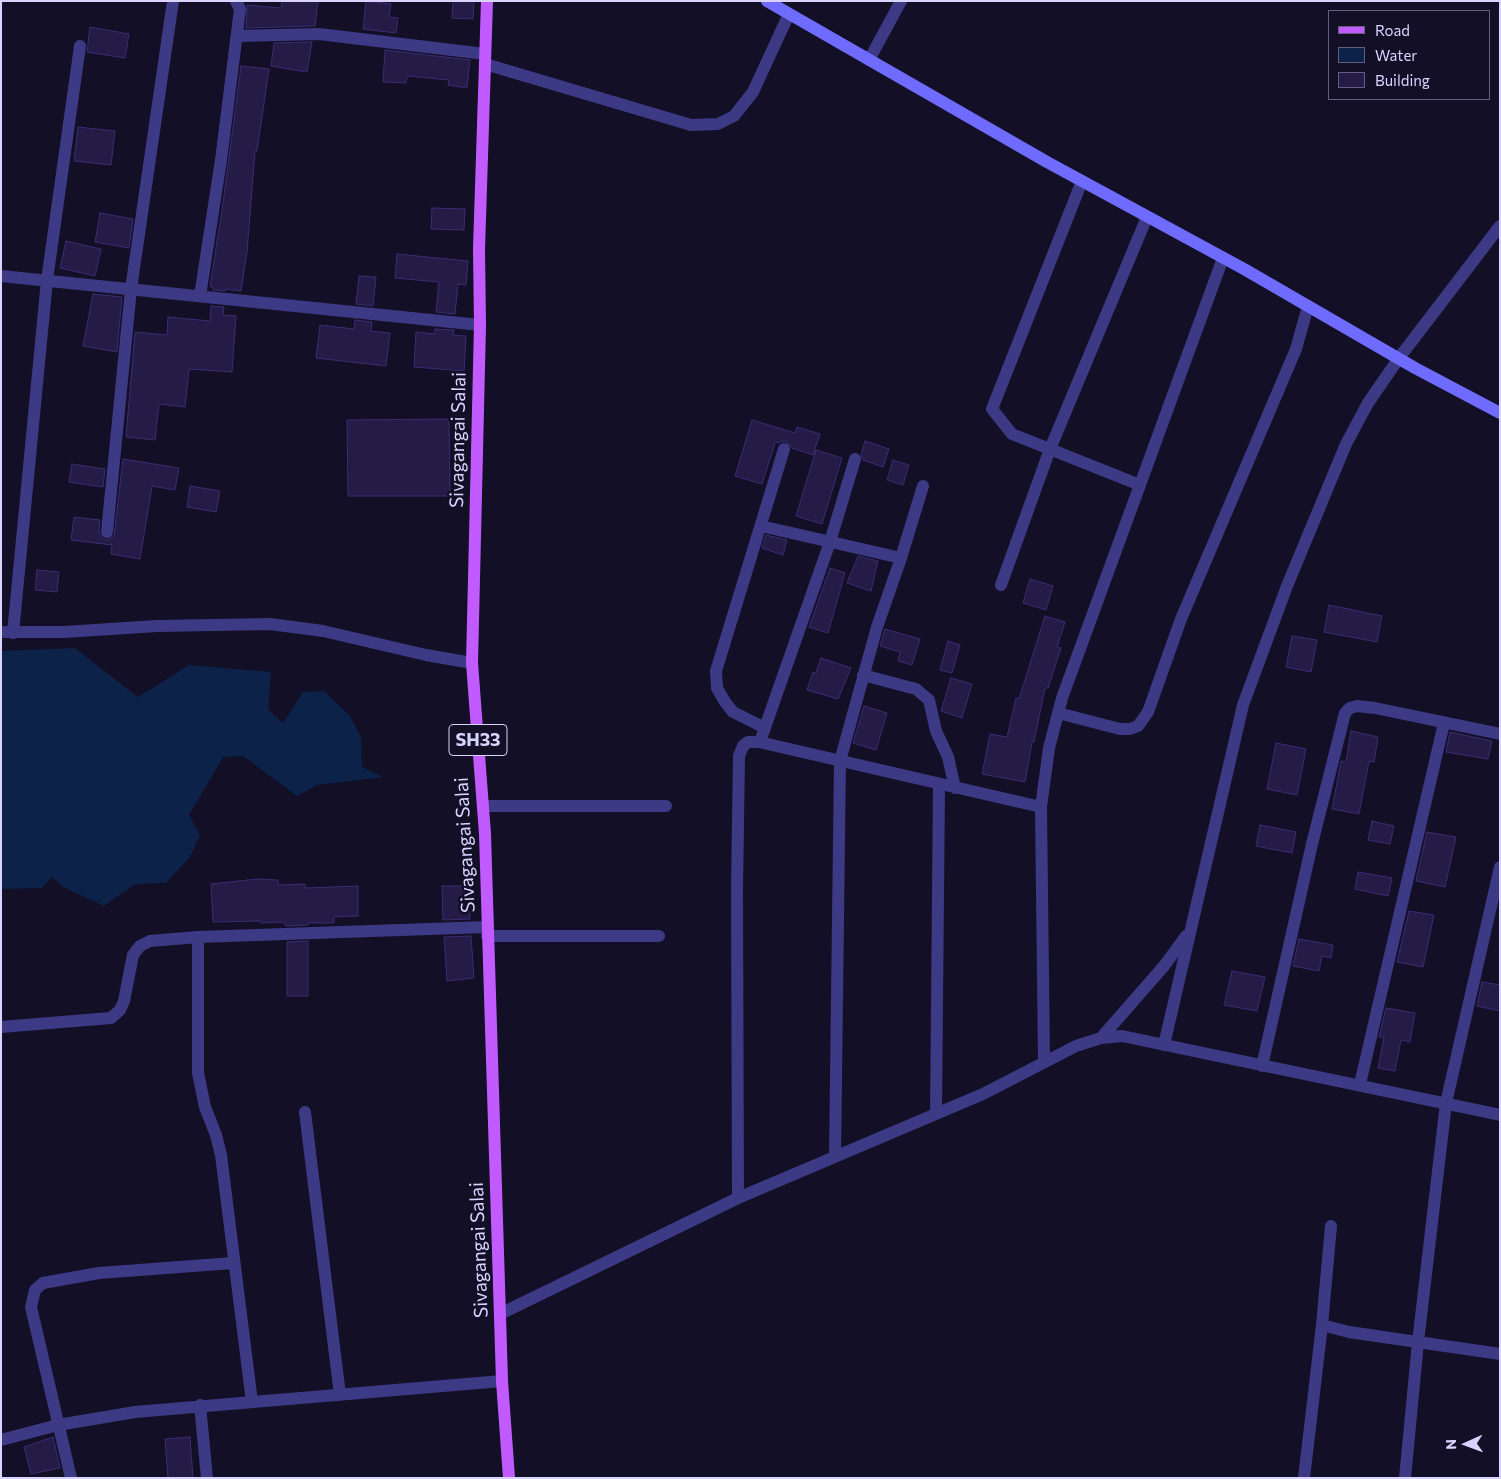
<!DOCTYPE html>
<style>
body{margin:0}
#map{position:relative;width:1501px;height:1479px;overflow:hidden;background:#130f26;font-family:Commissioner,sans-serif}
canvas{display:block}
.frame{position:absolute;inset:0;border:2px solid #d9d4ff;pointer-events:none}
.legend{position:absolute;left:1328px;top:10px;width:162px;height:90px;box-sizing:border-box;background:#130f26;border:1px solid #625e7d;margin:0;padding:6px 9px;list-style:none;font-size:15px;color:#d9d4ff}
.legend li{display:flex;align-items:center;gap:10px;height:25px}
.legend b{width:25px;border:1px solid #625e7d}
.north{position:absolute;left:1441px;top:1419px;width:50px;height:50px;-webkit-text-stroke:4px #130f26;paint-order:stroke;rotate:268deg;font-size:14px;font-weight:700;line-height:20px;text-align:center;color:#d9d4ff}
.north::after{content:'';display:block;margin:auto;width:18px;height:22px;background:#d9d4ff;clip-path:polygon(50% 0,100% 100%,50% 72%,0 100%)}
</style>
<div id="map">
<canvas width="1501" height="1479"></canvas>
<div class="frame"></div>
<ul class="legend">
<li><b style="height:6px;background:#c25bff"></b>Road</li>
<li><b style="height:14px;background:#0c2248"></b>Water</li>
<li><b style="height:14px;background:#241b47"></b>Building</li>
</ul>
<div class="north">N</div>
</div>
<script>
const ctx = document.querySelector('canvas').getContext('2d');
ctx.lineJoin = 'round';
function fill(path, color) { ctx.fillStyle = color; ctx.fill(path, 'evenodd'); }
const toPath = rows => new Path2D(rows.map(r => 'M' + r).join(''));
function strokePath(path, color, width, dash) { ctx.strokeStyle = color; ctx.lineWidth = width; ctx.lineCap = dash ? 'butt' : 'round'; ctx.setLineDash(dash || []); ctx.stroke(path); }
function label(font, color, halo, rows, align = 'center') {
  ctx.font = font + ' Commissioner,sans-serif'; ctx.lineWidth = 5; ctx.setLineDash([]); ctx.textBaseline = 'middle'; ctx.strokeStyle = halo; ctx.fillStyle = color; for (const [text, x, y, turn = 0] of rows) {
    ctx.save(); ctx.translate(x, y); ctx.rotate((+turn || 0) * Math.PI / 180); ctx.textAlign = isNaN(turn) ? turn : align; if (halo) ctx.strokeText(text, 0, 0); ctx.fillText(text, 0, 0); ctx.restore();
  }
}
fill(toPath([
 [75,648,138,697,189,665,271,672,268,709,283,723,303,692,324,691,350,716,361,737,362,767,383,777,317,785,297,796,243,756,223,757,189,815,200,835,190,857,166,883,135,884,104,906,63,887,52,877,42,888,1,889,1,651]
]), '#0c2248');
const building = toPath([
 [282,1,318,1,315,26,246,28,247,5,281,8,282,1],
 [366,1,391,4,389,17,398,18,396,33,363,29,366,1],
 [453,1,474,1,473,19,452,18,453,1],
 [90,27,129,34,125,58,87,52,90,27],
 [312,42,307,72,271,66,274,43,312,42],
 [385,50,470,60,467,88,448,85,449,80,407,76,406,83,383,82,385,50],
 [241,66,269,69,257,151,255,151,247,252,241,291,226,289,225,291,213,290,213,287,210,287,223,203,241,66],
 [78,127,115,131,111,165,74,161,78,127],
 [432,208,465,209,464,230,431,229,432,208],
 [100,213,133,219,129,248,95,242,100,213],
 [66,241,101,249,95,276,60,268,66,241],
 [397,254,468,261,466,285,458,284,455,314,436,312,439,282,395,278,397,254],
 [359,276,376,277,373,306,356,304,359,276],
 [93,294,122,297,117,352,83,346,93,294],
 [211,306,224,307,223,315,236,316,232,372,189,369,185,407,159,404,155,440,126,437,135,332,167,335,168,317,210,321,211,306],
 [355,320,372,322,371,331,390,333,386,366,316,358,320,325,354,329,355,320],
 [435,329,454,330,453,335,466,336,464,371,414,367,416,332,435,334,435,329],
 [449,419,450,496,348,496,347,420,449,419],
 [752,420,795,433,797,427,820,434,813,455,792,448,786,441,775,443,762,484,735,476,752,420],
 [865,441,889,449,883,467,863,460,861,454,865,441],
 [816,450,842,458,822,524,796,516,816,450],
 [123,459,179,468,175,490,152,486,140,559,111,554,112,545,71,540,74,517,100,520,99,532,102,538,107,540,114,536,123,459],
 [893,460,909,465,903,485,887,480,893,460],
 [72,464,105,469,103,487,69,482,72,464],
 [190,486,220,491,216,512,187,507,190,486],
 [766,535,787,540,783,555,762,548,766,535],
 [858,556,878,561,871,591,847,583,858,556],
 [830,568,845,573,828,633,809,627,830,568],
 [37,570,59,572,57,592,35,590,37,570],
 [1030,579,1053,586,1046,610,1023,603,1030,579],
 [1329,605,1382,616,1377,642,1324,632,1329,605],
 [1045,616,1065,622,1057,647,1061,648,1048,688,1045,688,1034,742,1032,742,1025,782,982,774,990,734,1007,737,1016,698,1019,699,1045,616],
 [885,629,920,639,912,665,898,661,900,652,880,646,885,629],
 [1292,636,1317,640,1311,672,1286,667,1292,636],
 [948,641,960,645,952,673,940,670,948,641],
 [821,658,851,668,838,699,807,690,813,672,816,673,821,658],
 [951,678,972,684,962,718,941,711,951,678],
 [864,706,887,713,876,750,853,743,864,706],
 [1351,731,1378,737,1374,762,1369,761,1359,814,1332,809,1341,761,1346,762,1351,731],
 [1450,732,1492,741,1488,759,1446,752,1450,732],
 [1276,743,1306,749,1297,795,1267,789,1276,743],
 [1372,821,1394,826,1390,844,1368,840,1372,821],
 [1260,825,1296,832,1292,853,1256,846,1260,825],
 [1427,832,1456,837,1445,887,1416,881,1427,832],
 [1358,872,1392,878,1388,896,1355,889,1358,872],
 [257,879,278,880,278,885,305,884,305,888,358,886,358,916,334,917,334,923,308,923,308,925,286,926,283,922,261,923,261,921,213,922,211,884,257,879],
 [442,886,469,886,470,919,443,920,442,886],
 [1409,911,1434,915,1423,967,1397,962,1409,911],
 [471,936,474,978,447,981,444,937,471,936],
 [1299,939,1333,945,1331,958,1322,956,1319,971,1293,966,1299,939],
 [308,941,308,996,287,996,287,942,308,941],
 [1232,971,1265,977,1257,1011,1224,1005,1232,971],
 [1482,982,1500,985,1500,1011,1477,1006,1482,982],
 [1386,1008,1415,1013,1410,1042,1401,1040,1395,1071,1378,1068,1384,1037,1379,1037,1386,1008],
 [53,1437,60,1468,31,1474,24,1447,53,1437],
 [190,1437,193,1478,168,1478,165,1439,190,1437]
]);
fill(building, '#241b47');
strokePath(building, '#3b2d73', 1);
strokePath(toPath([
 [237,36,319,34,485,54],
 [869,60,901,1],
 [485,64,691,125,718,124,734,116,753,92,789,14],
 [1082,181,992,409,1012,434,1140,485],
 [1,276,480,325],
 [200,296,221,160,240,9,236,1],
 [761,526,901,558],
 [107,532,131,289,173,1],
 [1001,585,1050,449,1147,217],
 [1,632,64,632,157,626,270,624,323,631,426,655,472,663],
 [13,633,47,280,80,46],
 [863,675,916,689,929,700,936,731,948,757,955,788],
 [1058,713,1120,729,1130,729,1138,726,1148,712,1181,619,1296,349,1308,306],
 [765,728,733,712,725,702,717,688,716,671,784,449],
 [762,736,830,542,855,459],
 [483,806,666,806],
 [487,936,659,936],
 [198,937,198,1073,205,1107,216,1135,221,1155,252,1402],
 [1,1027,111,1018,120,1010,124,1001,133,955,140,946,150,941,198,937,487,927],
 [1101,1038,1164,966,1186,936],
 [1164,1045,1243,705,1287,586,1346,444,1368,403,1399,358,1500,226],
 [1044,1062,1041,807,1049,748,1062,698,1223,258],
 [1262,1066,1312,844,1345,713,1350,708,1357,706,1375,708,1500,734],
 [1360,1084,1444,723],
 [305,1112,340,1395],
 [936,1114,939,784],
 [835,1157,840,761,877,627,901,558,923,486],
 [738,1198,737,890,739,756,743,746,748,742,759,742,1041,807],
 [1331,1226,1322,1325,1349,1332,1500,1354],
 [500,1314,738,1198,983,1094,1076,1046,1101,1038,1122,1036,1500,1115],
 [200,1405,207,1478],
 [1,1440,58,1425,135,1412,502,1381],
 [71,1478,31,1307,35,1290,43,1283,99,1273,233,1263],
 [1304,1478,1322,1325],
 [1405,1478,1418,1342,1446,1103,1500,867]
]), '#3d3a85', 12);
strokePath(toPath([
 [767,1,1047,162,1244,269,1415,368,1500,413]
]), '#6f6bff', 12);
strokePath(toPath([
 [487,1,479,249,480,325,472,663,485,834,502,1381,509,1478]
]), '#c25bff', 12);
for (const [x, y, w] of [
 [478,740,58]
]) { const box = new Path2D(); box.roundRect(x - w / 2, y - 15.5, w, 31, 4); ctx.fillStyle = '#130f26'; ctx.fill(box); strokePath(box, '#d9d4ff', 1); }
label('bold 18px', '#d9d4ff', null, [
 ["SH33",478,740]
]);
label('19px', '#d9d4ff', '#130f26', [
 ["Sivagangai Salai",458,440,-89],
 ["Sivagangai Salai",465,845,-93],
 ["Sivagangai Salai",479,1250,-92]
]);
</script>
